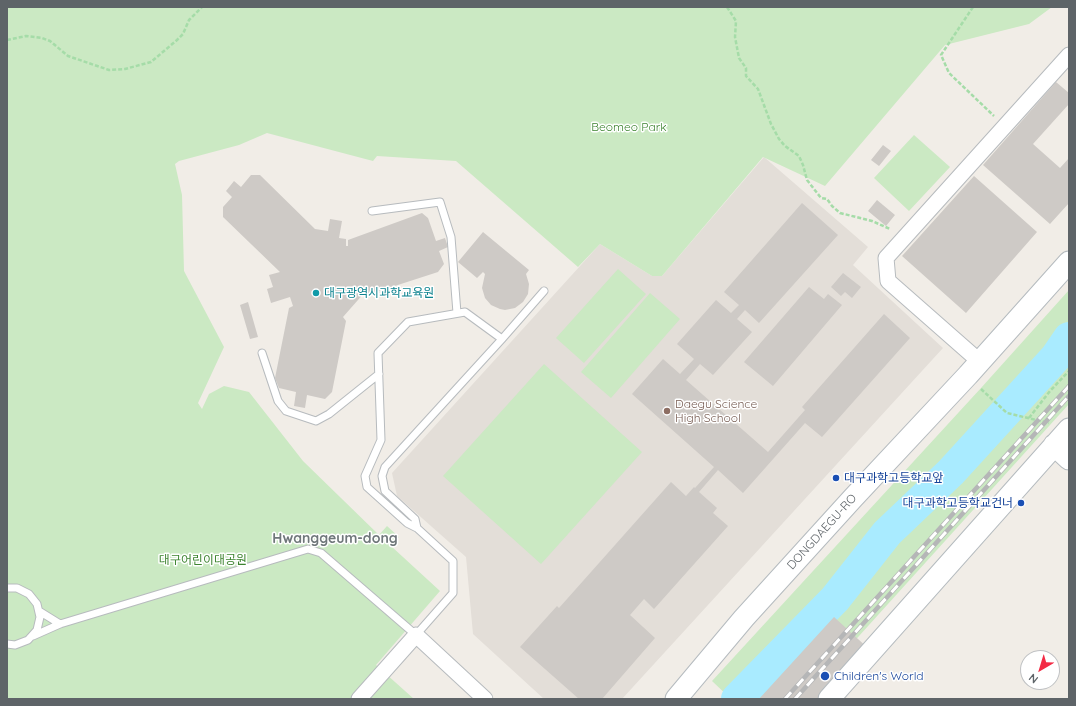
<!DOCTYPE html>
<meta charset="utf-8">
<style>
body{margin:0}
#map{position:relative;width:1076px;height:706px;overflow:hidden;background:#f1ede7;font-family:Quicksand,sans-serif}
canvas{display:block}
.frame{position:absolute;inset:0;border:8px solid #5e6468;pointer-events:none}
.north{position:absolute;left:1020px;top:650px;width:40px;height:40px;box-sizing:border-box;background:#fff;border:1px solid #bfc1c3;border-radius:50%;rotate:218deg;font-size:11px;font-weight:700;line-height:16px;text-align:center;color:#5e6468}
.north::after{content:'';display:block;margin:auto;width:14px;height:18px;background:#f32b45;clip-path:polygon(50% 0,100% 100%,50% 72%,0 100%)}
</style>
<div id="map">
<canvas width="1076" height="706"></canvas>
<div class="frame"></div>
<div class="north">N</div>
</div>
<script>
const ctx = document.querySelector('canvas').getContext('2d');
ctx.lineJoin = 'round';
function fill(path, color) { ctx.fillStyle = color; ctx.fill(path, 'evenodd'); }
const toPath = rows => new Path2D(rows.map(r => 'M' + r).join(''));
function strokePath(path, color, width, dash) { ctx.strokeStyle = color; ctx.lineWidth = width; ctx.lineCap = dash ? 'butt' : 'round'; ctx.setLineDash(dash || []); ctx.stroke(path); }
function label(font, color, halo, rows, align = 'center') {
  ctx.font = font + ' Quicksand,"Noto Sans KR",sans-serif'; ctx.lineWidth = 3; ctx.setLineDash([]); ctx.textBaseline = 'middle'; ctx.strokeStyle = halo; ctx.fillStyle = color; for (const [text, x, y, turn = 0] of rows) {
    ctx.save(); ctx.translate(x, y); ctx.rotate((+turn || 0) * Math.PI / 180); ctx.textAlign = isNaN(turn) ? turn : align; if (halo) ctx.strokeText(text, 0, 0); ctx.fillText(text, 0, 0); ctx.restore();
  }
}
fill(toPath([
 [764,157,868,247,853,265,943,348,622,699,544,699,473,634,466,557,397,496,392,473,600,244,652,276,662,276]
]), '#e3ded8');
fill(toPath([
 [7,7,1052,7,1029,24,945,45,825,186,763,157,662,276,652,276,600,244,578,267,456,161,377,156,373,161,267,133,239,145,179,161,175,164,182,195,184,271,224,347,198,403,202,409,209,394,224,386,249,392,303,461,379,535,387,526,399,537,391,546,440,591,376,665,414,699,7,699],
 [914,135,950,167,909,211,874,178],
 [618,269,646,294,584,363,556,338],
 [1069,290,1069,404,802,699,731,699,712,681,981,388],
 [650,293,680,319,611,398,581,372],
 [544,364,642,452,541,564,443,476]
]), '#cbe9c3');
strokePath(toPath([
 [737,699,835,599,887,533,951,472,1056,357,1069,338]
]), '#a9ebff', 32);
fill(toPath([
 [1056,82,1069,93,1069,104,1033,144,1060,168,1069,158,1069,203,1050,224,983,165],
 [883,145,891,151,879,166,871,160],
 [251,175,260,175,315,229,328,231,330,219,342,221,339,238,346,239,346,246,348,246,348,240,422,213,428,218,436,241,445,238,448,247,439,251,444,264,438,272,370,294,365,292,343,317,346,321,332,392,325,399,307,395,305,408,294,406,296,392,279,388,275,378,289,308,293,306,290,297,271,303,267,289,273,287,269,275,280,272,223,217,223,207,232,197,226,191,234,181,241,187],
 [974,176,1037,232,966,313,902,256],
 [877,200,895,215,886,226,868,211],
 [802,203,838,235,759,323,745,310,737,319,752,332,713,375,700,364,686,380,768,452,805,410,802,407,884,314,910,338,822,437,805,423,743,493,718,470,699,492,717,508,713,513,728,526,654,609,644,599,630,615,655,638,602,699,579,699,520,647,557,606,559,608,671,482,686,496,694,487,695,488,714,467,632,394,663,359,680,374,694,359,677,344,716,300,731,313,739,305,724,292],
 [483,232,529,270,526,274,529,284,528,294,523,302,515,308,505,310,500,309,491,305,485,298,482,288,485,274,483,272,477,278,458,262],
 [843,273,861,287,852,298,845,292,841,296,831,287],
 [809,287,824,299,828,294,842,305,773,386,744,362],
 [248,302,258,337,250,339,240,305],
 [834,617,870,650,826,699,759,699]
]), '#cecac6');
const lane = toPath([
 [372,211,440,202,451,237,457,313],
 [502,339,465,312,408,322,378,353,381,440,365,476,367,487,407,523,417,528,415,519,385,491,382,476,385,467,502,339,544,291],
 [262,353,278,401,286,411,316,421,329,414,379,374],
 [7,588,17,588,29,594,37,604,40,617,37,630,28,640,15,645,7,644],
 [39,611,60,624],
 [33,636,60,624,308,549,321,553,416,635,453,593,453,561,417,528]
]);
const street = toPath([
 [979,361,888,281,886,258,1069,55],
 [359,699,416,635,485,699]
]);
const secondary = toPath([
 [1054,445,1069,459],
 [676,699,744,618,853,498,968,375,1069,262],
 [829,699,1069,429]
]);
strokePath(lane, '#b7bbbe', 9);
strokePath(street, '#b7bbbe', 17);
strokePath(secondary, '#b5bbbf', 23);
strokePath(toPath([
 [727,7,736,21,735,37,739,58,746,68,746,76,758,89,771,124,779,139,785,146,799,156,803,165,807,180,821,198,827,199,832,206,840,213,872,221,890,229],
 [973,7,941,55,949,73,994,116],
 [7,40,26,36,42,38,50,41,68,56,109,70,125,69,151,62,177,40,183,34,189,20,202,7],
 [981,389,1007,413,1049,423],
 [1029,418,1050,391,1069,371]
]), '#a5dca8', 2.5, [4, 2]);
strokePath(lane, '#fff', 7);
strokePath(street, '#fff', 15);
strokePath(secondary, '#fff', 21);
const rail = toPath([
 [785,699,1069,386],
 [795,699,1069,396]
]);
strokePath(rail, '#b5b6b7', 4.5);
strokePath(rail, '#fff', 3, [9]);
for (const [x, y, r, color] of [
 [316,293,4,"#0f9aa8"],
 [667,411,4,"#8d6e63"],
 [836,478,4,"#1a4fb4"],
 [1021,503,4,"#1a4fb4"],
 [825,676,5,"#1a4fb4"]
]) { const dot = new Path2D(); dot.arc(x, y, r, 0, 2 * Math.PI); ctx.fillStyle = color; ctx.fill(dot); strokePath(dot, '#fff', 1.5); }
label('12px', '#3d8430', '#fff', [
 ["Beomeo Park",629,127],
 ["대구어린이대공원",203,560]
]);
label('12px', '#0d838f', '#fff', [
 ["대구광역시과학교육원",324,293]
], 'left');
label('12px', '#785e54', '#fff', [
 ["Daegu Science",675,404],
 ["High School",675,418]
], 'left');
label('12px', '#164399', '#fff', [
 ["대구과학고등학교앞",844,478],
 ["대구과학고등학교건너",1013,503,"right"],
 ["Children's World",834,676]
], 'left');
label('12px', '#5e6468', '#fff', [
 ["DONGDAEGU-RO",822,532,-48]
]);
label('bold 14px', '#6f777a', '#fff', [
 ["Hwanggeum-dong",335,539]
]);
</script>
